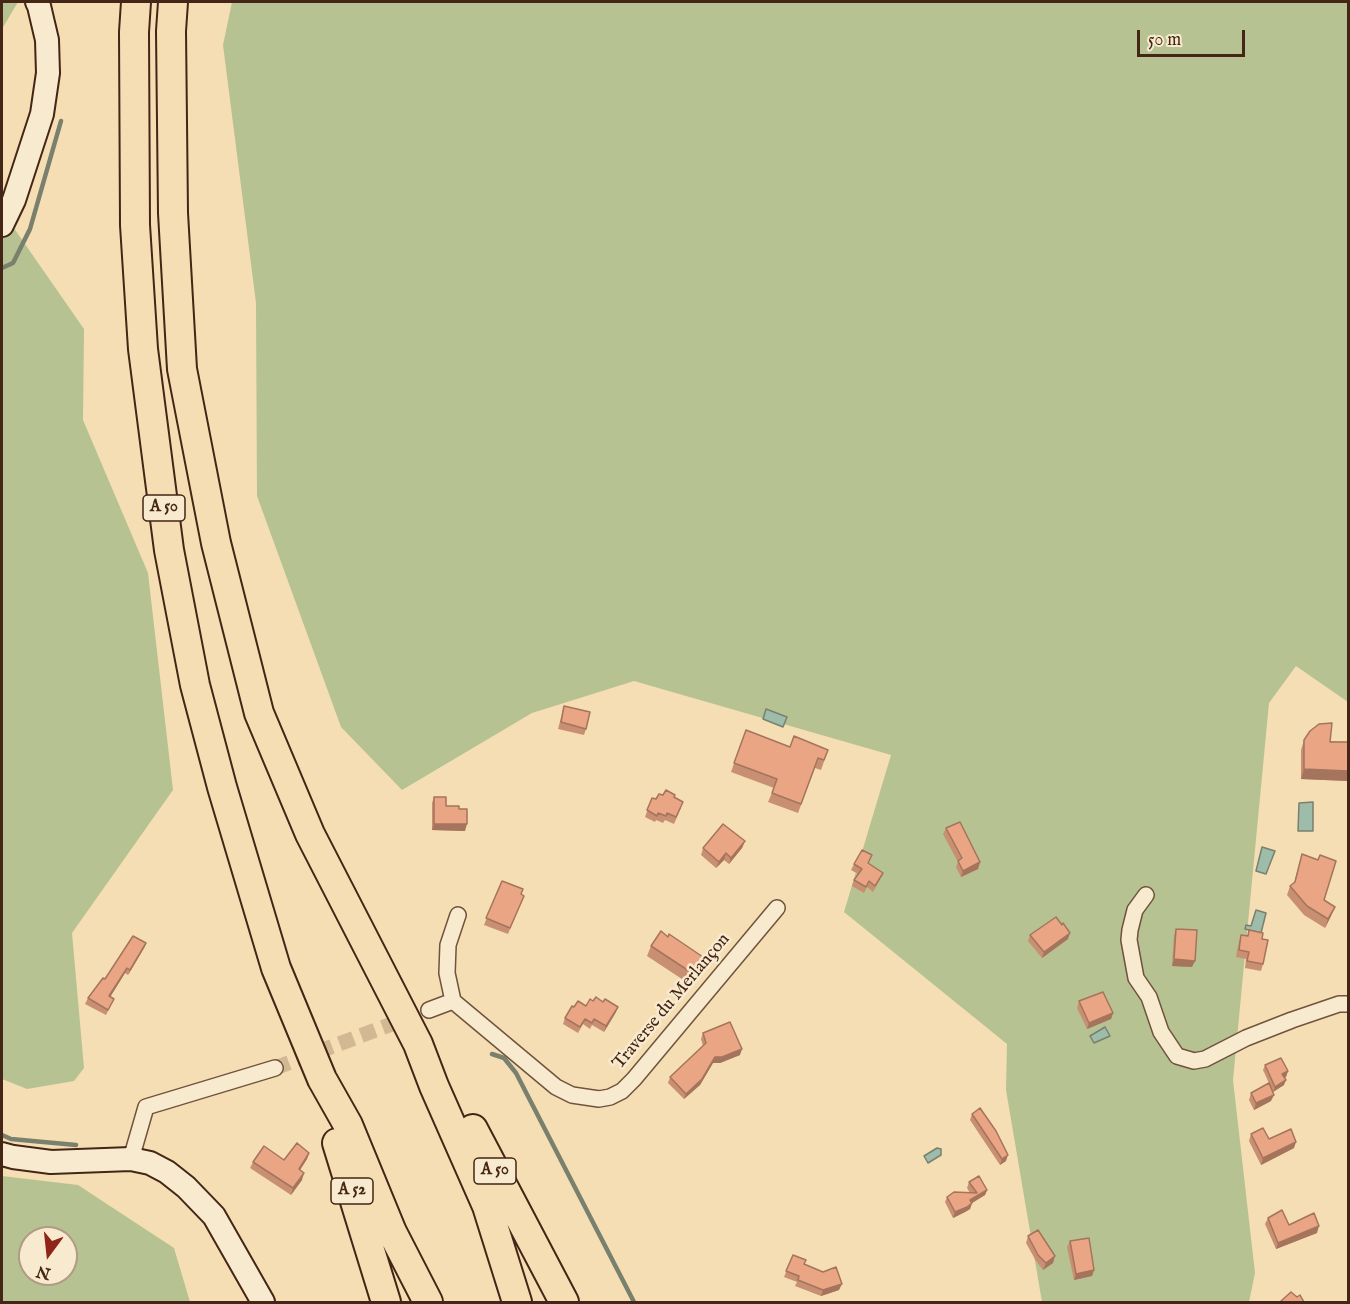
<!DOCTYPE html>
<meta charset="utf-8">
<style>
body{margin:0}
#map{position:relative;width:1350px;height:1304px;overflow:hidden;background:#f5deb3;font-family:"IM FELL English",serif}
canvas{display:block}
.frame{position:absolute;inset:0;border:3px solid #442516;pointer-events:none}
.north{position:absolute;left:18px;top:1226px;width:60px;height:60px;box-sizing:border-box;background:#f8eace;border:2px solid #b09b84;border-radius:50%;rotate:195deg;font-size:16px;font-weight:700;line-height:24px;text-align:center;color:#442516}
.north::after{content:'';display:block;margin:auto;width:21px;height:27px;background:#8f2418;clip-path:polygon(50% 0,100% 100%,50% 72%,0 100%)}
.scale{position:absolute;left:1137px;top:30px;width:108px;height:27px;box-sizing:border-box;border:3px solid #442516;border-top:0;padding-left:8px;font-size:18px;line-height:21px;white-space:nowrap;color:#442516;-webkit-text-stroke:4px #f8eace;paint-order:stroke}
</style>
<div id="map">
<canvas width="1350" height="1304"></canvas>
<div class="frame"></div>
<div class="north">N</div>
<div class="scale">50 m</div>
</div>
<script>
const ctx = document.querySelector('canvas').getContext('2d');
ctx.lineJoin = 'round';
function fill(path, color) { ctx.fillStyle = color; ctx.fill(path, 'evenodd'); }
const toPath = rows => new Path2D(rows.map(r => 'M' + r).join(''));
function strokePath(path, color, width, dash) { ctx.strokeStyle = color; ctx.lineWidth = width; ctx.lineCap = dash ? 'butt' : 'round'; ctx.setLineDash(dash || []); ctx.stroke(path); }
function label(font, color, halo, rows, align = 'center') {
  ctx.font = font + ' "IM FELL English",serif'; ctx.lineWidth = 5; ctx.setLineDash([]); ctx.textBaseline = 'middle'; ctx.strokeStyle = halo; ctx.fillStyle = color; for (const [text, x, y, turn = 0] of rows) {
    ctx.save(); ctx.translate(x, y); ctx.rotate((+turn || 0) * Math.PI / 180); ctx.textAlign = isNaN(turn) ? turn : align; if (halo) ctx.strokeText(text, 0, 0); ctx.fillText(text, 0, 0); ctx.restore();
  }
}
fill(toPath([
 [2,2,18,2,2,29],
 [232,2,1348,2,1348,702,1296,666,1269,703,1233,1080,1255,1273,1249,1302,1042,1302,1006,1090,1007,1044,844,912,891,755,634,681,532,713,402,790,341,727,257,496,256,303,223,45],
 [2,211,84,329,83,420,148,573,173,790,72,933,84,1068,74,1081,27,1089,2,1079],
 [2,1176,78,1185,174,1248,190,1302,2,1302],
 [30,1238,66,1238,66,1274,30,1274]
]), '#b6c291');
const water = toPath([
 [766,709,787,717,783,727,763,719,766,709],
 [1313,802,1313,831,1298,831,1299,803,1313,802],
 [1262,847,1275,851,1266,874,1256,871,1262,847],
 [1256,910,1266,913,1261,933,1245,929,1246,925,1251,926,1256,910],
 [1105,1027,1110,1036,1094,1043,1090,1036,1105,1027],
 [937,1148,941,1149,941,1155,928,1163,924,1156,937,1148]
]);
fill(water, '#9dbca9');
strokePath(water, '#79806e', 1.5);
strokePath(toPath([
 [2,268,13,263,30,229,61,121],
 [492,1054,504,1058,516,1073,634,1302],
 [2,1135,11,1139,76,1145]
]), '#79806e', 4.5);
strokePath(toPath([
 [275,1068,429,1010]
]), '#d2b994', 15, [15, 8]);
const street = toPath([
 [1146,895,1135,910,1130,930,1129,940,1136,978,1149,997,1161,1032,1177,1056,1194,1061,1205,1059,1246,1038,1292,1020,1339,1004,1348,1004],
 [458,915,448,945,447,973,453,1001,556,1087,572,1095,599,1099,610,1097,622,1091,634,1079,777,908],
 [429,1010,453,1001],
 [131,1159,146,1107,275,1068]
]);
const secondary = toPath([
 [2,225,14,200,42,114,48,73,47,40,39,6,37,2],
 [2,1154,13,1157,51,1162,131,1159,150,1163,167,1172,186,1187,214,1216,263,1302]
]);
const highway = toPath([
 [136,2,134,32,135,225,143,349,169,550,195,685,222,787,276,968,322,1079,348,1125,392,1232,428,1302],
 [173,2,171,31,173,213,182,369,216,543,259,713,310,834,418,1044,434,1086,487,1206,517,1302],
 [473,1129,564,1302],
 [337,1143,386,1302]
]);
strokePath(street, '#70533d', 18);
strokePath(secondary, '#442516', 26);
strokePath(highway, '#442516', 32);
strokePath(street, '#f8eace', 15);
strokePath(secondary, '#f8eace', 22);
strokePath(highway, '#f5deb3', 28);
fill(toPath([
 [564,706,586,729,584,735,558,729],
 [746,730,790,747,828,750,821,770,815,768,798,813,768,802,774,788,731,772],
 [1304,740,1348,742,1348,781,1301,779,1301,750],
 [663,795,674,797,681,808,674,824,665,820,663,823,656,820,655,822,645,817,652,798,656,799],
 [434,797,446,806,459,809,465,831,432,830,432,803],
 [946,828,980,862,978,869,961,877,956,867,958,862,943,834],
 [745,841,742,848,729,864,724,860,716,868,701,855,703,848],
 [1302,854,1324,900,1331,916,1325,928,1304,915,1287,895,1290,886,1294,883],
 [869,863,880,879,873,892,867,887,864,893,852,886,854,880,858,874,851,870,854,864],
 [502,881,521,894,521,903,508,934,484,925],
 [1176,929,1192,967,1172,966,1174,935],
 [1249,930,1262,939,1263,964,1261,971,1245,968,1246,959,1236,957,1239,941,1241,935,1247,936],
 [1030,935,1068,939,1042,958,1028,941],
 [146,943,144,948,128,975,125,973,110,997,114,999,106,1015,85,1004,88,998],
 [651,946,700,967,688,983,647,956],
 [1079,1001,1113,1013,1111,1019,1087,1029,1077,1008],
 [586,1006,616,1012,604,1032,592,1025,590,1029,583,1024,578,1033,563,1024,565,1018,574,1007],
 [703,1033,740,1055,720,1063,713,1063,700,1085,684,1099,668,1083,670,1077,703,1046,701,1039],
 [1265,1065,1288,1071,1286,1077,1284,1078,1284,1085,1273,1092,1263,1070],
 [1251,1093,1271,1101,1254,1110,1249,1100],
 [972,1114,1006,1161,1000,1165,970,1120],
 [1251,1134,1269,1139,1294,1148,1261,1165,1249,1141],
 [309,1153,307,1159,300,1170,302,1180,291,1195,250,1168,253,1162,284,1160],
 [969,1182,987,1190,985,1195,972,1203,970,1209,965,1212,953,1218,945,1202,947,1197,970,1193,967,1188],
 [1268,1218,1289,1225,1317,1233,1276,1249,1265,1224],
 [1028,1236,1053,1263,1043,1270,1036,1261,1026,1243],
 [1070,1241,1094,1270,1092,1276,1074,1280,1067,1247],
 [793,1255,804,1264,839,1290,821,1296,795,1286,797,1282,784,1277]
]), '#c98f72');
fill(toPath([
 [1304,769,1348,771,1348,781,1301,779],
 [434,824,467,824,465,831,432,830],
 [745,841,742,848,729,864,731,858],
 [726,853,724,860,716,868,719,862],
 [980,862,978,869,961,877,963,871],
 [1335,907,1331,916,1325,928,1328,919],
 [1070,933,1068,939,1042,958,1044,952],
 [146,943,144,948,128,975,130,970],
 [703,957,700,967,688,983,692,973],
 [1174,959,1195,961,1192,967,1172,966],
 [127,968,125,973,107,1002,109,996],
 [618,1007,616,1012,604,1032,606,1026],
 [1113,1013,1111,1019,1087,1029,1089,1023],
 [742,1049,740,1055,720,1063,713,1063,700,1085,684,1099,686,1094,715,1057],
 [1288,1071,1286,1077,1281,1079,1282,1074],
 [1286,1080,1284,1085,1273,1092,1275,1087],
 [1274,1095,1271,1101,1254,1110,1256,1103],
 [1296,1142,1294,1148,1261,1165,1263,1158],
 [309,1153,307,1159,296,1176,299,1169],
 [1008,1155,1006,1161,1000,1165,1002,1159],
 [304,1173,302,1180,291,1195,293,1188],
 [987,1190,985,1195,972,1203,970,1209,965,1212,953,1218,955,1212,970,1200],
 [1319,1226,1317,1233,1276,1249,1278,1243],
 [1055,1256,1053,1263,1043,1270,1046,1263],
 [1094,1270,1092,1276,1074,1280,1076,1274],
 [842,1284,839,1290,821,1296,823,1290]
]), '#a4745c');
const building = toPath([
 [564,706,590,712,586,729,561,722,564,706],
 [1332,723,1330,742,1348,742,1348,771,1304,769,1304,740,1310,731,1319,724,1332,723],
 [746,730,790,747,794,736,828,750,824,760,818,758,801,804,772,793,777,779,734,763,746,730],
 [666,790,675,795,674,797,683,802,676,817,667,813,666,816,658,813,657,816,647,810,652,798,656,799,659,794,663,795,666,790],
 [434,797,446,797,446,806,459,806,459,809,467,809,467,824,434,824,434,797],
 [960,822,980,862,963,871,958,861,962,858,946,828,960,822],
 [723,824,745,841,731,858,726,853,719,862,703,848,723,824],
 [862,850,872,855,868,863,883,873,875,886,869,881,866,887,854,880,862,869,854,864,862,850],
 [1302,854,1318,860,1320,855,1336,861,1324,900,1335,907,1328,919,1307,906,1290,886,1295,882,1302,854],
 [502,881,523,889,521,894,524,896,510,928,486,918,502,881],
 [1056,917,1062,925,1063,923,1070,933,1044,952,1030,935,1056,917],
 [1176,929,1197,930,1195,961,1174,959,1176,929],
 [1249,930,1263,933,1262,939,1268,940,1263,964,1247,961,1249,952,1239,950,1241,935,1248,936,1249,930],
 [661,931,668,937,669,934,703,957,692,973,651,946,661,931],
 [133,936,146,943,130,970,127,968,109,996,114,999,108,1010,88,998,103,978,105,979,133,936],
 [1103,992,1113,1013,1089,1023,1079,1001,1103,992],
 [596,997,603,1002,605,999,618,1007,606,1026,594,1019,592,1023,585,1019,580,1027,565,1018,572,1006,574,1007,578,1001,586,1006,590,999,593,1001,596,997],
 [730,1022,742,1049,722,1057,715,1057,702,1079,686,1094,670,1077,706,1043,703,1033,730,1022],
 [1281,1058,1288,1071,1282,1074,1286,1080,1275,1087,1265,1065,1281,1058],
 [1269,1083,1274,1095,1256,1103,1251,1093,1269,1083],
 [980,1108,996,1131,1008,1155,1002,1159,972,1114,980,1108],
 [1263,1128,1269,1139,1291,1129,1296,1142,1263,1158,1251,1134,1263,1128],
 [297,1143,309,1153,299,1169,304,1173,293,1188,253,1162,264,1146,284,1160,297,1143],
 [979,1176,987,1190,970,1200,972,1203,967,1207,955,1212,947,1197,954,1192,977,1193,969,1182,979,1176],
 [1282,1210,1289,1225,1314,1213,1319,1226,1278,1243,1268,1218,1282,1210],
 [1038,1230,1055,1256,1046,1263,1038,1255,1028,1236,1038,1230],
 [1089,1238,1094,1270,1076,1274,1070,1241,1089,1238],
 [793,1255,806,1260,804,1264,823,1272,836,1267,842,1284,823,1290,798,1280,799,1276,786,1271,793,1255],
 [1291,1292,1297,1297,1300,1295,1304,1302,1281,1302,1281,1301,1291,1292]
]);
fill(building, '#eaa684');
strokePath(building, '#a4745c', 1.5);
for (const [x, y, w] of [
 [164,508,42],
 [495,1171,42],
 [352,1191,42]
]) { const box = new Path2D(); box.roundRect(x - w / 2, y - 13, w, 26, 4.5); ctx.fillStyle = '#f8eace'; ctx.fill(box); strokePath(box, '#442516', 1.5); }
label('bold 16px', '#442516', null, [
 ["A 50",164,508],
 ["A 50",495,1171],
 ["A 52",352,1191]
]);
label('18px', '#442516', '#f8eace', [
 ["Traverse du Merlançon",672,1002,-50]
]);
</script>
